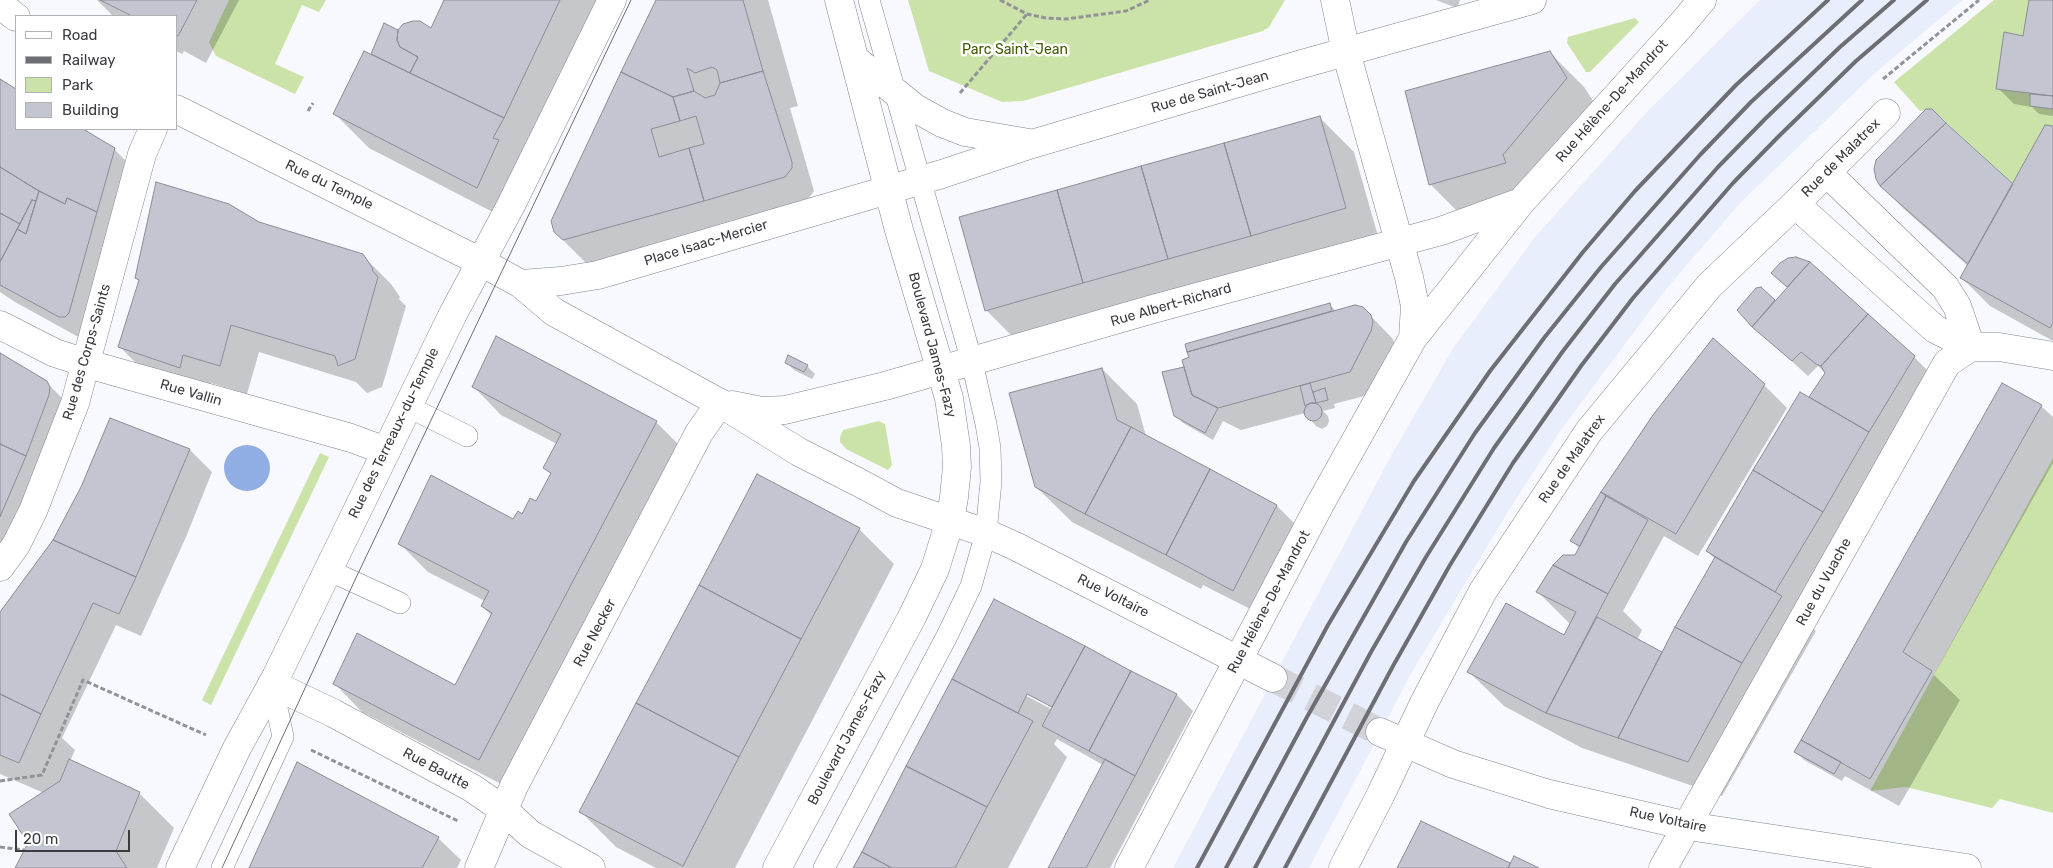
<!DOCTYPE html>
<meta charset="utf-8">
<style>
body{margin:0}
#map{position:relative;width:2053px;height:868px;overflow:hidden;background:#f8f9fe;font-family:Rubik,sans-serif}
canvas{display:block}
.legend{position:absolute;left:15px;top:15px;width:162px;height:115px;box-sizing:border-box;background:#fff;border:1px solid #b1b1b3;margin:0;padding:6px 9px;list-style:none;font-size:15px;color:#3b3c41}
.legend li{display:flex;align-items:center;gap:10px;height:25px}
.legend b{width:25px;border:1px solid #b1b1b3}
.scale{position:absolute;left:15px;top:830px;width:115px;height:22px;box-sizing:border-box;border:2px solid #3b3c41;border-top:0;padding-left:6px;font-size:15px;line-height:18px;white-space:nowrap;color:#3b3c41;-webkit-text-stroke:4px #fff;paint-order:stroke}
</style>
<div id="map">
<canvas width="2053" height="868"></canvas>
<ul class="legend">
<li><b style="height:6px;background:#fff"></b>Road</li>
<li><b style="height:6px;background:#6d6e73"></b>Railway</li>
<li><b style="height:14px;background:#cbe3a9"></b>Park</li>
<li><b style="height:14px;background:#c3c6d1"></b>Building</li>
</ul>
<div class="scale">20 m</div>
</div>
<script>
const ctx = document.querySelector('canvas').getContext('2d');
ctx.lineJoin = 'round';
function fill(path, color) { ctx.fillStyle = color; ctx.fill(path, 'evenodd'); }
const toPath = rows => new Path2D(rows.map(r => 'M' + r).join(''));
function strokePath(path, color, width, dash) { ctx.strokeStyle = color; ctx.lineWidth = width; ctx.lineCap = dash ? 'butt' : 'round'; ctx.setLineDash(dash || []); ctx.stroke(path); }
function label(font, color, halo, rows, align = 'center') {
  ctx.font = font + ' Rubik,sans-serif'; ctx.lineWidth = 5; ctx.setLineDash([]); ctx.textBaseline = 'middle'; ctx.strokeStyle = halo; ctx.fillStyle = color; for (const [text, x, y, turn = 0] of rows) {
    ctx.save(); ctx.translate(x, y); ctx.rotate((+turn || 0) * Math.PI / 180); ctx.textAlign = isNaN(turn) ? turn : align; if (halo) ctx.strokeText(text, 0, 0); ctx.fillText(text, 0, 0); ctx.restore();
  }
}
fill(toPath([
 [1760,0,1962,0,1874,74,1741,202,1667,288,1560,431,1509,510,1412,672,1309,868,1173,868,1392,454,1454,347,1535,237,1646,113]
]), '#e9eefd');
fill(toPath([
 [229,0,326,0,319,12,302,5,275,64,304,77,295,94,216,56,209,42],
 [908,0,1285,0,1269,27,1263,31,1023,101,1002,102,929,71],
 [1994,0,2053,0,2053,126,2013,184,1932,109,1920,111,1894,82],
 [1635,18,1639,22,1590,72,1586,72,1567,43,1568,37],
 [879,421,885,424,892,465,888,470,846,449,840,442,840,437,843,430],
 [320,453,329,457,211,705,202,700],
 [2053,458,2053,813,2000,799,1992,808,1906,787,1870,791]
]), '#cbe3a9');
fill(toPath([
 '224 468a23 23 0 1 1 46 0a23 23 0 1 1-46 0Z'
]), '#90aee3');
fill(toPath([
 [97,0,239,0,206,63,184,51,182,54,176,51,176,16,113,16],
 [446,0,600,0,512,222,369,148,334,113,378,58,373,53,397,30,432,29],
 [658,0,768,0,798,106,790,108,814,191,808,199,590,267,555,232],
 [1436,0,1460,0,1457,8],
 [2030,0,2053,0,2053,116,2039,114,2032,107,2014,104,1998,88,2024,37],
 [1549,52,1584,87,1601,113,1537,190,1465,219,1430,184],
 [0,80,16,90,16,129,80,129,114,149,137,172,82,339,15,302,0,292],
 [1319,117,1354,152,1380,243,1021,345,986,310],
 [2053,128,2053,341,1990,306,1962,278,1968,266,1904,209,1881,186,2013,186],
 [258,223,363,256,391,284,400,297,399,299,406,306,382,387,367,393,356,382,259,352,247,394,211,383,208,395,148,375,120,347],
 [1803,260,1809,263,1914,357,1937,380,1810,625,1816,631,1722,796,1582,748,1504,706,1469,672,1565,636,1571,625,1538,592,1576,556,1580,549,1572,541,1654,416,1764,385,1787,408,1698,556,1664,536,1623,611,1642,630,1637,640,1662,653,1715,559,1707,551,1815,401,1811,397,1826,374,1818,366,1808,376,1753,326,1760,289,1775,302,1788,288,1780,281],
 [1330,305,1337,312,1363,308,1393,339,1395,346,1372,394,1334,404,1335,408,1323,411,1328,416,1329,421,1327,426,1322,429,1316,426,1305,413,1241,430,1223,421,1213,440,1183,423,1175,415,1185,368,1191,358,1186,345],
 [0,354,46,382,69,405,0,579],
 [786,362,807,366,815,374,812,379,794,370],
 [1102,369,1137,404,1146,436,1277,506,1299,528,1256,612,1203,585,1201,589,1072,522,1036,487],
 [474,387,656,422,684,450,507,787,362,712,335,684,455,686,492,616,482,606,485,601,428,572,400,544,514,521,537,503,552,475,544,468,557,444,501,415],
 [2041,406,2053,417,2053,463,1934,675,1960,700,1899,806,1845,776,1842,781,1804,760,1796,752],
 [190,450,212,472,186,537,141,636,116,625,62,738,75,750,70,761,139,793,174,828,157,868,17,868,29,843,44,793,0,774,0,614],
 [859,529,894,564,735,868,656,868,616,847,581,812],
 [994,600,1177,695,1193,711,1110,868,1049,868,1103,765,1057,739,1054,744,1067,757,1008,868,853,868],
 [1022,690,1053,707,1053,710,1021,693],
 [438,838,461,860,457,868,250,868]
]), '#0003');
const building = toPath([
 [100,0,197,0,178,36,176,35,176,16,132,16,100,0],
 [444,0,560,0,504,118,410,73,418,57,400,47,397,40,398,30,403,24,413,21,420,21,431,28,444,0],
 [656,0,743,0,763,71,720,83,717,70,712,67,695,73,687,68,694,91,673,97,621,72,656,0],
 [2029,0,2053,0,2053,96,1996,89,2004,32,2023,36,2029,0],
 [384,23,398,30,397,40,400,47,418,57,410,73,371,54,384,23],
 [364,51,504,118,493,138,499,140,477,188,333,114,364,51],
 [1550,51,1567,78,1503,155,1506,163,1429,185,1405,91,1550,51],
 [763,71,792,162,792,168,785,177,704,201,689,148,704,144,696,116,680,121,673,97,694,91,705,98,715,95,720,83,763,71],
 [621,72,673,97,680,121,651,129,659,157,689,148,704,201,563,240,554,232,551,221,621,72],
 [0,79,16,89,16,129,83,129,115,148,97,212,67,198,65,204,39,191,0,167,0,79],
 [2030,94,2053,96,2053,109,2030,106,2030,94],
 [1926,109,1932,109,1946,123,1880,186,1876,179,1874,169,1876,160,1926,109],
 [1320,116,1346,208,1251,236,1224,143,1320,116],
 [1946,123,2013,184,1968,264,1880,186,1946,123],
 [2045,125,2053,126,2053,323,2050,328,1960,278,2045,125],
 [1224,143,1251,236,1168,259,1141,166,1224,143],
 [1141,166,1168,259,1083,283,1057,190,1141,166],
 [0,167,39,191,36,201,32,200,20,224,0,213,0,167],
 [156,182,229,204,259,222,363,254,373,269,372,270,378,277,355,359,338,366,335,356,231,325,220,366,183,355,180,368,118,347,139,280,135,278,156,182],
 [1057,190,1083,283,985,311,959,217,1057,190],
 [39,191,65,204,67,198,97,212,69,313,65,317,59,317,0,285,0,262,17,229,26,234,39,191],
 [32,200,36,201,26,234,17,229,32,200],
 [0,213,20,224,0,262,0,213],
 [1796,257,1810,262,1787,287,1771,273,1780,263,1788,258,1796,257],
 [1810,262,1868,314,1821,366,1816,364,1801,352,1792,361,1752,327,1810,262],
 [1761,287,1775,300,1752,327,1737,310,1756,288,1761,287],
 [1330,303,1332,311,1187,352,1185,344,1330,303],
 [1355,305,1363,307,1371,315,1373,322,1371,331,1350,372,1218,408,1192,395,1182,360,1189,357,1187,352,1355,305],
 [1868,314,1915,356,1869,432,1809,397,1825,373,1821,366,1868,314],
 [496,336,657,421,479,760,333,684,357,633,455,685,492,613,481,606,489,591,398,544,431,475,513,519,518,511,522,514,530,498,536,501,551,473,543,468,561,434,472,387,496,336],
 [1713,338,1765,384,1676,534,1601,492,1653,415,1713,338],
 [0,353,47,381,50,387,49,395,26,456,0,444,0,353],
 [788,355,808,365,804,372,785,363,788,355],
 [1184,367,1192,395,1218,408,1205,433,1174,416,1162,372,1184,367],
 [1102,368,1117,420,1131,427,1085,514,1035,487,1009,393,1102,368],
 [1310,383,1316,403,1310,403,1305,406,1300,386,1310,383],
 [2002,383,2042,405,1903,652,1932,671,1870,779,1801,740,2002,383],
 [1325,388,1328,400,1316,403,1313,392,1325,388],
 [1800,392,1869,432,1823,512,1753,470,1800,392],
 '1304 412a9 9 0 1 1 18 0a9 9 0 1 1-18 0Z',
 [110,418,190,449,136,577,53,540,81,487,110,418],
 [1131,427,1210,469,1166,555,1085,514,1131,427],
 [0,444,26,456,0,517,0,444],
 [1210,469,1277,505,1233,591,1166,555,1210,469],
 [1753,470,1823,512,1775,592,1706,551,1753,470],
 [757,474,860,528,801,639,699,585,757,474],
 [1601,492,1606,496,1580,546,1570,541,1601,492],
 [1606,496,1648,520,1608,594,1553,565,1563,555,1575,555,1606,496],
 [53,540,136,577,119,614,93,603,41,714,0,694,0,612,53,540],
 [1715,557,1782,596,1742,663,1675,627,1715,557],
 [1553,565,1608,594,1546,713,1467,672,1506,603,1564,635,1576,612,1536,592,1553,565],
 [699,585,801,639,739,757,636,703,699,585],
 [994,599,1085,646,1052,707,1027,694,1018,713,952,679,994,599],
 [1597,617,1662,652,1618,738,1546,713,1597,617],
 [1675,627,1742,663,1688,762,1618,738,1675,627],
 [1085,646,1131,671,1089,751,1042,726,1085,646],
 [1131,671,1177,694,1135,776,1089,751,1131,671],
 [952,679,1033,721,987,807,906,766,952,679],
 [0,694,41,714,19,763,0,755,0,694],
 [636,703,739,757,683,866,579,812,636,703],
 [1801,740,1841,762,1834,774,1794,752,1801,740],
 [69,759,140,792,116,851,127,868,15,868,28,843,9,814,60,781,69,759],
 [1105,759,1135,776,1086,868,1048,868,1105,759],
 [297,762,439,837,422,868,249,868,297,762],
 [906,766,987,807,955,868,892,868,862,852,906,766],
 [1421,821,1510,863,1508,868,1397,868,1421,821],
 [862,852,892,868,853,868,862,852],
 [1514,856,1539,868,1508,868,1514,856]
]);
fill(building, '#c3c6d1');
strokePath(building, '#8a8d97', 1);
strokePath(toPath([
 [1273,678,1380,732]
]), '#d2d3d8', 28, [28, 14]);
const lane = toPath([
 [407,406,467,436],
 [328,570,400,603],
 [222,868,283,737,272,684],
 [824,868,947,636,971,586,986,533,991,482,990,448,986,424,972,362,869,0]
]);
const street = toPath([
 [1335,0,1346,52,1409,277,1415,306,1413,338],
 [1826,172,1945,287,1957,306,1971,347],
 [1795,204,1935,329,1971,347],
 [0,325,55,353,102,368,351,438,386,451],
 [0,567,16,545,33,511,75,403,142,154,153,129],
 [272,684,333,713,472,788,504,810,530,834,591,868],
 [479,868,514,786,699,433,720,403],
 [1129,868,1319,506,1413,338,1521,202],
 [1343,868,1381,794,1425,701,1483,591,1589,431,1709,286,1795,204,1886,113],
 [1663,868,1947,363,1971,347,1999,347,2053,356]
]);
const secondary = toPath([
 [0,5,16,17],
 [856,60,915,108,942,123,965,132,1029,143],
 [176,109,481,262,521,284,554,312,720,403,799,452,858,482,897,503,986,533,1015,546,1273,678],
 [521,284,561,281,598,275,942,174,1032,144,1302,64,1532,0],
 [732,405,762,411,785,410,885,386,1153,309,1441,231,1521,202,1682,24,1702,0],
 [1380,732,1453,764,1549,794,1688,826,1967,868],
 [180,868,237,748,276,677,453,314,511,205,612,0],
 [777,868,912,617,935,569,950,521,954,497,957,467,956,446,949,398,899,230,839,0]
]);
strokePath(lane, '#828590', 22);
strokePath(street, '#828590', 29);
strokePath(secondary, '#828590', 29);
strokePath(toPath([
 [1000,0,1027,14,1046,18,1066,19,1126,11,1150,0],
 [1883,79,1979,0],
 [960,93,1027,14],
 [308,111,313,103],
 [311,750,458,821],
 [0,781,42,775,83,680,206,735],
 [0,847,24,850]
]), '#929398', 3, [5, 2.5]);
strokePath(lane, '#fff', 21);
strokePath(street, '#fff', 28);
strokePath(secondary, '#fff', 28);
strokePath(toPath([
 [222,868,354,582,631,0]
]), '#6d6e73', 1);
strokePath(toPath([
 [1197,868,1328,625,1414,481,1490,371,1583,252,1635,191,1736,85,1828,0],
 [1226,868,1307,717,1406,542,1475,433,1544,338,1601,267,1700,155,1751,102,1862,0],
 [1255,868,1371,652,1426,557,1494,448,1563,351,1615,284,1718,167,1766,118,1840,47,1894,0],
 [1285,868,1393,666,1450,565,1513,463,1581,366,1633,298,1733,183,1779,136,1856,61,1927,0]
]), '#6d6e73', 4);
label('14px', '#415c00', '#fff', [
 ["Parc Saint-Jean",1015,50]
]);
label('14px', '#3b3c41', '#fff', [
 ["Rue de Saint-Jean",1210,92,-16],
 ["Rue Hélène-De-Mandrot",1612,101,-48],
 ["Rue de Malatrex",1841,158,-45],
 ["Rue du Temple",329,185,26],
 ["Place Isaac-Mercier",706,243,-17],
 ["Rue Albert-Richard",1171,305,-16],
 ["Boulevard James-Fazy",932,345,75],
 ["Rue des Corps-Saints",87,352,-74],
 ["Rue Vallin",191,393,16],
 ["Rue des Terreaux-du-Temple",394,433,-64],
 ["Rue de Malatrex",1572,459,-55],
 ["Rue du Vuache",1824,582,-61],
 ["Rue Voltaire",1113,596,27],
 ["Rue Hélène-De-Mandrot",1269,602,-62],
 ["Rue Necker",595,633,-62],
 ["Boulevard James-Fazy",847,738,-62],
 ["Rue Bautte",436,769,28],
 ["Rue Voltaire",1668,820,12]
]);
</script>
